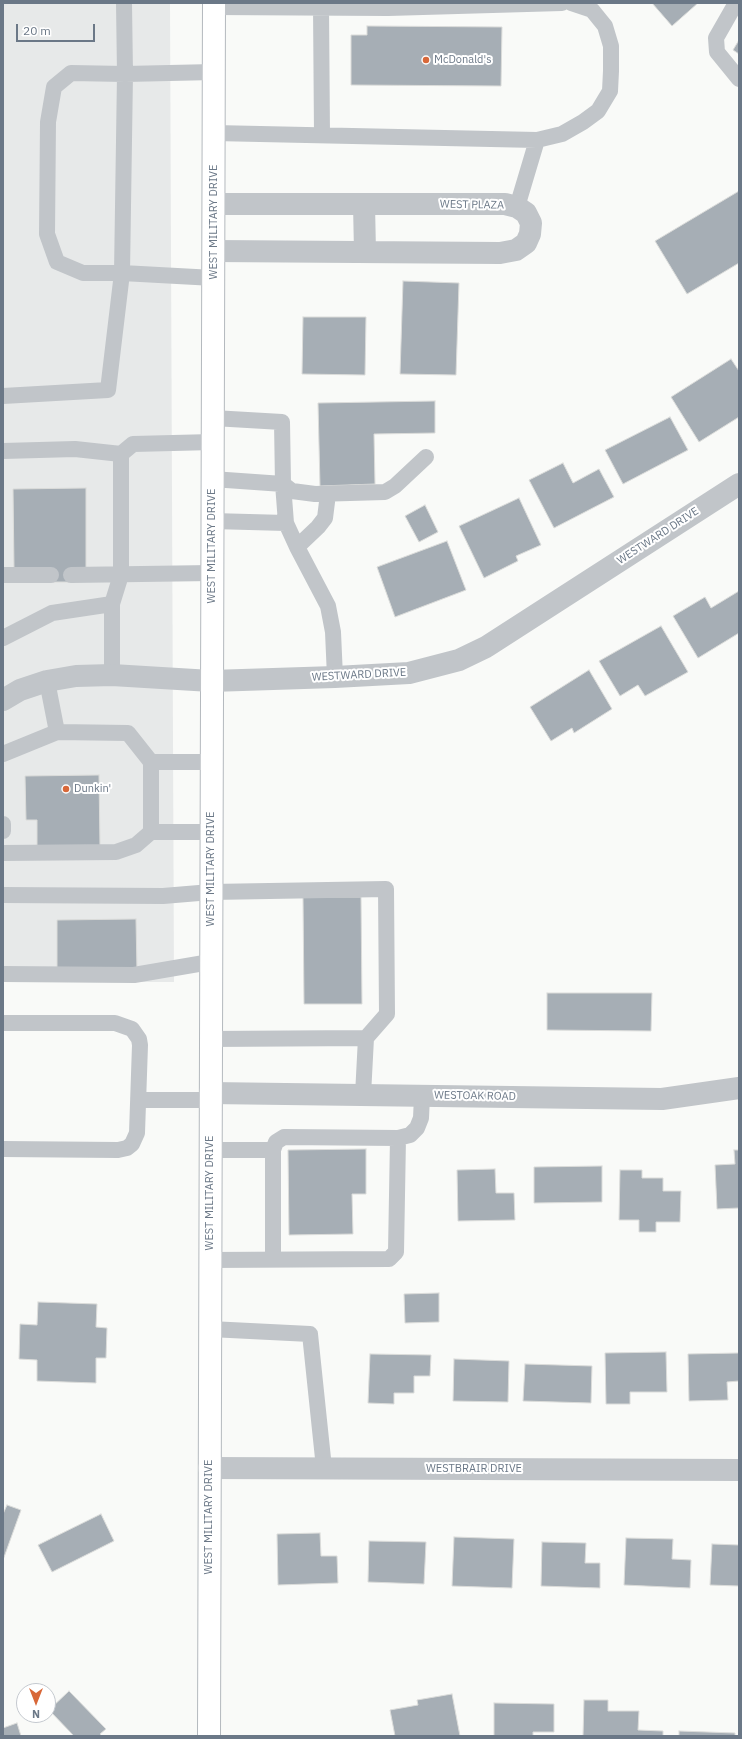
<!DOCTYPE html>
<style>
body{margin:0}
#map{position:relative;width:742px;height:1739px;overflow:hidden;background:#f9faf8;font-family:"IBM Plex Sans",sans-serif}
canvas{display:block}
.frame{position:absolute;inset:0;border:4px solid #6b7887;pointer-events:none}
.north{position:absolute;left:16px;top:1683px;width:40px;height:40px;box-sizing:border-box;background:#fff;border:1px solid #c4c9cf;border-radius:50%;rotate:180deg;font-size:11px;font-weight:700;line-height:16px;text-align:center;color:#6b7887}
.north::after{content:'';display:block;margin:auto;width:14px;height:18px;background:#d86839;clip-path:polygon(50% 0,100% 100%,50% 72%,0 100%)}
.scale{position:absolute;left:16px;top:24px;width:79px;height:18px;box-sizing:border-box;border:2px solid #6b7887;border-top:0;padding-left:5px;font-size:12px;line-height:14px;white-space:nowrap;color:#6b7887;-webkit-text-stroke:3px #fff;paint-order:stroke}
</style>
<div id="map">
<canvas width="742" height="1739"></canvas>
<div class="frame"></div>
<div class="north">N</div>
<div class="scale">20 m</div>
</div>
<script>
const ctx = document.querySelector('canvas').getContext('2d');
ctx.lineJoin = 'round';
function fill(path, color) { ctx.fillStyle = color; ctx.fill(path, 'evenodd'); }
const toPath = rows => new Path2D(rows.map(r => 'M' + r).join(''));
function strokePath(path, color, width, dash) { ctx.strokeStyle = color; ctx.lineWidth = width; ctx.lineCap = dash ? 'butt' : 'round'; ctx.setLineDash(dash || []); ctx.stroke(path); }
function label(font, color, halo, rows, align = 'center') {
  ctx.font = font + ' "IBM Plex Sans",sans-serif'; ctx.lineWidth = 4; ctx.setLineDash([]); ctx.textBaseline = 'middle'; ctx.strokeStyle = halo; ctx.fillStyle = color; for (const [text, x, y, turn = 0] of rows) {
    ctx.save(); ctx.translate(x, y); ctx.rotate((+turn || 0) * Math.PI / 180); ctx.textAlign = isNaN(turn) ? turn : align; if (halo) ctx.strokeText(text, 0, 0); ctx.fillText(text, 0, 0); ctx.restore();
  }
}
fill(toPath([
 [3,3,170,3,174,982,3,982]
]), '#e7e9e9');
const building = toPath([
 [652,3,698,3,672,26,652,3],
 [367,26,502,27,501,86,351,85,351,35,367,35,367,26],
 [739,40,739,54,733,50,739,40],
 [739,191,739,263,687,294,655,241,739,191],
 [403,281,459,283,456,375,400,374,403,281],
 [303,317,366,317,365,375,302,374,303,317],
 [731,359,739,371,739,417,699,442,671,397,731,359],
 [435,401,435,433,374,434,375,484,320,486,318,403,435,401],
 [670,417,688,450,623,484,605,450,670,417],
 [563,463,573,483,599,469,614,497,554,528,529,480,563,463],
 [86,488,86,570,71,582,51,582,14,570,13,489,86,488],
 [519,498,541,545,516,556,518,561,484,578,459,526,519,498],
 [425,505,438,532,419,542,405,516,425,505],
 [447,541,466,590,395,617,377,567,447,541],
 [739,591,739,633,698,658,673,616,705,597,711,608,739,591],
 [661,626,688,672,645,696,638,685,620,696,599,661,661,626],
 [589,670,612,709,574,733,572,728,551,741,530,707,589,670],
 [99,775,100,847,37,849,37,820,26,820,25,776,99,775],
 [303,897,361,897,362,1004,304,1004,303,897],
 [136,919,137,971,57,972,57,920,136,919],
 [547,993,652,993,651,1031,547,1030,547,993],
 [366,1149,366,1194,352,1194,353,1234,289,1235,288,1150,366,1149],
 [734,1150,739,1150,739,1208,717,1209,715,1165,735,1164,734,1150],
 [602,1166,602,1202,534,1203,534,1167,602,1166],
 [495,1169,496,1193,514,1193,515,1220,458,1221,457,1170,495,1169],
 [620,1170,642,1170,642,1178,663,1178,663,1191,681,1191,680,1222,656,1222,656,1232,639,1232,639,1220,619,1220,620,1170],
 [439,1293,439,1322,405,1323,404,1294,439,1293],
 [38,1302,97,1304,96,1327,107,1328,106,1358,96,1358,96,1383,37,1381,37,1360,19,1359,20,1324,37,1325,38,1302],
 [666,1352,667,1392,630,1392,630,1404,606,1404,605,1353,666,1352],
 [739,1353,739,1381,727,1382,728,1400,689,1401,688,1354,739,1353],
 [370,1354,431,1355,430,1376,414,1376,414,1393,394,1393,394,1404,368,1403,370,1354],
 [454,1359,509,1361,508,1402,453,1401,454,1359],
 [525,1364,592,1366,591,1403,523,1401,525,1364],
 [7,1505,21,1510,3,1560,3,1514,7,1505],
 [101,1514,114,1541,52,1572,38,1545,101,1514],
 [320,1533,321,1556,337,1556,338,1583,278,1585,277,1534,320,1533],
 [454,1537,514,1539,512,1588,452,1586,454,1537],
 [626,1538,673,1539,672,1559,691,1560,690,1588,624,1585,626,1538],
 [369,1541,426,1542,424,1584,368,1582,369,1541],
 [542,1542,586,1543,585,1563,600,1563,600,1588,541,1586,542,1542],
 [712,1544,739,1545,739,1586,710,1585,712,1544],
 [69,1691,106,1729,100,1734,102,1736,74,1736,49,1710,69,1691],
 [452,1694,460,1736,395,1736,390,1710,418,1705,417,1700,452,1694],
 [584,1700,608,1700,608,1711,639,1711,638,1730,663,1731,663,1736,583,1736,584,1700],
 [494,1703,554,1704,554,1732,533,1732,533,1736,494,1736,494,1703],
 [17,1723,21,1736,3,1736,3,1728,17,1723],
 [679,1731,735,1733,735,1736,679,1736,679,1731]
]);
fill(building, '#a6aeb5');
strokePath(building, '#dbdcda', 1);
const secondary = toPath([
 [209,1736,214,3]
]);
strokePath(secondary, '#b4b9be', 24);
strokePath(toPath([
 [124,3,125,74,71,73,54,87,48,122,47,234,57,262,83,273,122,273,125,74,214,72],
 [736,3,716,38,717,52,739,79],
 [214,7,388,8,562,3],
 [321,7,322,135],
 [214,133,537,140,562,134,583,122,598,111,610,91,611,71,611,46,605,26,592,10,571,3],
 [517,207,537,140],
 [3,396,108,390,122,273,214,278],
 [213,418,282,422,283,484,292,491,315,494,385,492,395,486,426,457],
 [3,451,75,449,121,454],
 [212,479,283,484,286,523,297,547,328,606,333,632,335,677],
 [212,521,286,523],
 [297,547,318,527,325,518,328,494],
 [3,575,51,575],
 [71,575,212,573],
 [3,638,52,613,112,604],
 [112,675,112,604,121,575,121,454,133,444,213,442],
 [47,681,57,732,128,733,151,762],
 [3,754,57,732],
 [3,824,3,831],
 [211,832,151,832,151,762,211,762],
 [3,853,116,852,136,845,151,832],
 [3,895,163,896,211,892,386,889,387,1014,366,1038,363,1095],
 [3,974,134,975,210,962],
 [3,1023,115,1023,132,1029,139,1039,140,1045,137,1133,132,1144,127,1148,118,1150,3,1149],
 [210,1039,366,1038],
 [139,1100,210,1100],
 [210,1150,273,1150],
 [273,1259,273,1150,276,1142,284,1137,398,1138],
 [210,1260,389,1259,396,1252,398,1138,410,1135,417,1128,421,1118,422,1096],
 [210,1329,310,1334,324,1468]
]), '#c1c5c9', 16);
strokePath(toPath([
 [214,204,505,204,517,207,526,213,531,223,530,234,526,243,516,250,500,253,214,251],
 [364,204,365,252],
 [3,700,20,690,47,681,76,676,112,675,211,681,335,677,409,673,459,660,486,647,739,484],
 [210,1093,662,1099,739,1088],
 [209,1468,739,1470]
]), '#c1c5c9', 22);
strokePath(secondary, '#fff', 22);
for (const [x, y, r, color] of [
 [426,60,4,"#d86839"],
 [66,789,4,"#d86839"]
]) { const dot = new Path2D(); dot.arc(x, y, r, 0, 2 * Math.PI); ctx.fillStyle = color; ctx.fill(dot); strokePath(dot, '#fff', 1.5); }
label('11px', '#6b7887', '#fff', [
 ["McDonald's",434,60],
 ["Dunkin'",74,789]
], 'left');
label('11px', '#6b7887', '#fff', [
 ["WEST PLAZA",472,205,1],
 ["WEST MILITARY DRIVE",214,222,-90],
 ["WESTWARD DRIVE",658,536,-33],
 ["WEST MILITARY DRIVE",212,546,-90],
 ["WESTWARD DRIVE",359,675,-3],
 ["WEST MILITARY DRIVE",211,869,-90],
 ["WESTOAK ROAD",475,1096,1],
 ["WEST MILITARY DRIVE",210,1193,-90],
 ["WESTBRAIR DRIVE",474,1469],
 ["WEST MILITARY DRIVE",209,1517,-90]
]);
</script>
